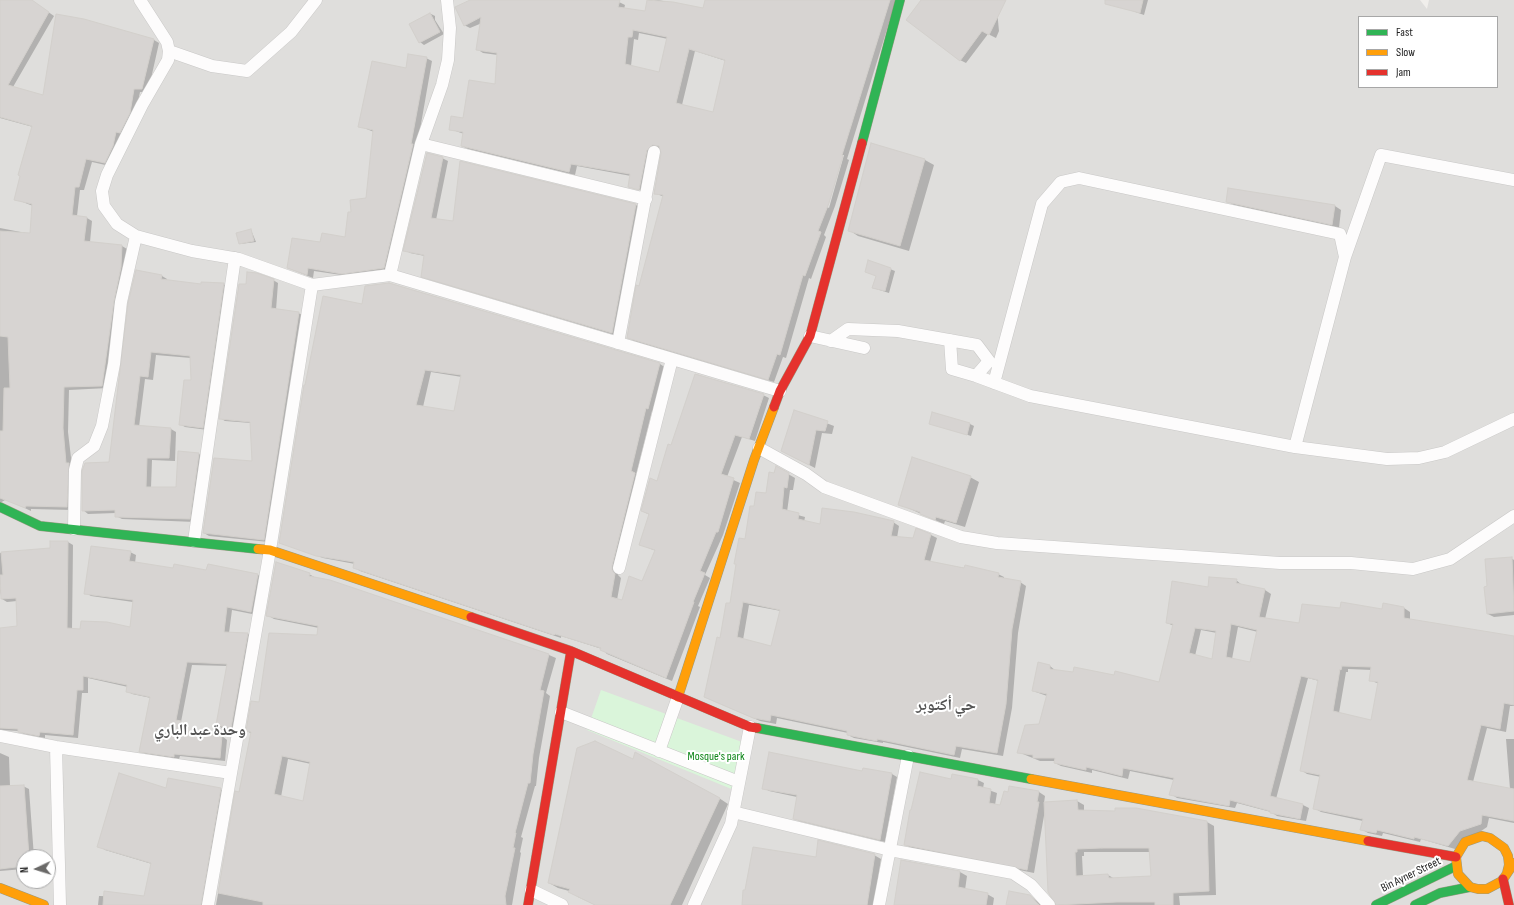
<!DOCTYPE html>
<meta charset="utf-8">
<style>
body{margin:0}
#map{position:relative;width:1514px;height:905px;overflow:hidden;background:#f0eeeb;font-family:"Sofia Sans Condensed",sans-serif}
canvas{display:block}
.legend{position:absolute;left:1358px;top:16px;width:140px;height:72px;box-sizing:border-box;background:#fff;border:1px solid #a7a7a7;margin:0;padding:5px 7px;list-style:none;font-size:12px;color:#222}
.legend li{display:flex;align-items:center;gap:8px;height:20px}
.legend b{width:20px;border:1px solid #a7a7a7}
.north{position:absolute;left:16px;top:849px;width:40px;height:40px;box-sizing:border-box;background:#fff;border:1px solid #a7a7a7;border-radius:50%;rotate:266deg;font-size:11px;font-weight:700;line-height:16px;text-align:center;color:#222}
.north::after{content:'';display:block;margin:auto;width:14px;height:18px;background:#6a6968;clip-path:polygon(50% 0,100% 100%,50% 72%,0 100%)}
</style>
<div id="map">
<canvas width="1514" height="905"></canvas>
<ul class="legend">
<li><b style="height:5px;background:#30b455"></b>Fast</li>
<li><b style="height:5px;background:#ff9f0a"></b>Slow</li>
<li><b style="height:5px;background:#e5322d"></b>Jam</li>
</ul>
<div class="north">N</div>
</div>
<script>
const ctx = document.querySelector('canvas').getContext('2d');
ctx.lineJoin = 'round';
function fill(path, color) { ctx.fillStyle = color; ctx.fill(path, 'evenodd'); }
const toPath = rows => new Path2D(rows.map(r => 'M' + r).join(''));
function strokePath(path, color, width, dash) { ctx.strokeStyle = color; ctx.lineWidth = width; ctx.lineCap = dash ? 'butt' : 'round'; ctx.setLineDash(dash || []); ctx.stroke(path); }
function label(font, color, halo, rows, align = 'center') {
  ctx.font = font + ' "Sofia Sans Condensed","Noto Naskh Arabic",sans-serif'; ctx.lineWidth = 4; ctx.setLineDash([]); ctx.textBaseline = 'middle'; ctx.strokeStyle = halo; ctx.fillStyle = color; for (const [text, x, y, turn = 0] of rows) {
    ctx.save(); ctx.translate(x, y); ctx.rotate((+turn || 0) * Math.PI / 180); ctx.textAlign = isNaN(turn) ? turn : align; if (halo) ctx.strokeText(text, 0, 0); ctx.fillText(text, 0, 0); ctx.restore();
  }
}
fill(toPath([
 [0,0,1420,0,1427,9,1429,0,1514,0,1514,905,0,905],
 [1359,17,1497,17,1497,87,1359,87],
 [24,857,48,857,48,881,24,881]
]), '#dfdedc');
fill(toPath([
 [601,690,742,742,734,790,587,730]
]), '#daf5da');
fill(toPath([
 [0,0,31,0,54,16,13,87,44,96,154,40,159,43,148,92,140,92,135,116,110,166,92,162,84,190,80,190,77,216,87,218,92,221,90,242,122,246,127,249,108,388,69,390,68,432,72,466,72,510,31,509,31,511,10,501,5,500,0,503,0,228,31,234,33,206,15,199,33,127,0,118],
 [472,0,608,0,619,2,625,5,624,9,646,12,648,0,658,0,704,9,706,0,896,0,847,159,849,160,835,206,824,235,826,237,811,279,809,278,786,358,783,357,774,382,634,341,628,337,664,197,655,193,662,153,660,148,658,148,653,154,645,192,629,186,631,176,577,166,575,175,468,149,462,146,464,134,450,129,464,119,496,85,498,55,483,53,477,49,482,23,470,28,464,25],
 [639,33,668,39,659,73,631,66,634,39,638,40],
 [695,51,726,61,714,113,682,105],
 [842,155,844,155,829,208,827,207],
 [922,0,996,0,999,31,996,38,988,34,966,63,960,60],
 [1123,0,1148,0,1144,15,1121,7],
 [431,14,435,16,435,20,444,34,424,45,420,42,410,25],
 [426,58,432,61,417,147,390,271,348,276,314,271,313,278,288,268,321,244,346,238,352,213,367,199,374,132,359,126,407,70],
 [872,144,925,160,934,165,909,251,858,236,849,230],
 [442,158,448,161,436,220,454,222,461,162,636,205,642,209,618,336,428,279,422,276,425,256,410,253,405,250],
 [1227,201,1335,206,1341,210,1339,228,1234,205],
 [251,230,256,242,240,244],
 [890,269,895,271,889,293,873,288,877,276],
 [162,276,167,279,167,281,202,285,223,284,229,287,208,430,185,427,180,424,192,382,191,358,156,355,153,380,145,379,139,427,171,429,176,432,175,461,152,460,151,488,177,488,179,452,199,454,204,457,195,522,122,519,116,516,116,513,88,514,83,510,110,463],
 [273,280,278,283,276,310,298,313,303,315,269,542,209,536,204,533,253,462,251,423,225,421,220,418,247,285],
 [389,284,660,364,666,368,654,411,652,411,636,475,618,570,618,575,621,578,617,600,622,601,642,582,656,551,641,545,650,515,642,511,657,482,672,446,763,395,769,398,755,441,742,437,727,477,740,483,723,535,705,575,710,578,698,606,700,607,672,681,607,654,602,649,561,636,561,638,360,571,354,567,355,564,323,558,280,542,362,305],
 [431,372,462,377,455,413,423,407],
 [795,411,834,426,832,434,822,433,815,468,782,451],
 [930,423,970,424,974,426,971,436],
 [776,467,795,478,793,490,790,490,787,512,805,517,804,522,821,525,893,522,899,526,897,538,914,539,931,535,937,538,930,562,998,574,1004,577,1004,579,1020,582,1026,586,1018,633,1012,708,1003,756,962,749,960,758,883,742,883,743,854,738,848,735,848,733,777,718,776,724,760,721,705,697,731,605,755,507,767,495],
 [749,605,781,611,772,647,743,640],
 [970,477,979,482,965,527,945,521,944,524,899,504],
 [51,542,68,542,73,545,72,630,131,628,133,602,91,596,86,593,130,552,136,555,135,563,174,569,207,571,208,565,258,575,263,578,257,615,232,610,229,633,248,634,253,637,236,731,222,728,217,725,228,666,192,665,181,722,186,725,184,733,222,736,227,740,225,761,180,756,179,759,146,754,140,751,151,698,132,694,127,691,128,687,88,678,88,693,82,693,78,738,45,735,45,738,24,734,19,731,0,730,0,668,18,627,17,601,7,602,2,599,0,591,0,553,51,549],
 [1511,558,1514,560,1514,615,1494,617,1488,614,1488,587],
 [309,574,316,578,330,581,549,655,556,658,546,693,550,696,539,758,536,786,535,786,521,837,523,838,520,852,521,853,512,905,216,905,236,792,239,793,252,734,247,731,260,703,318,636,319,628,274,619,267,615],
 [288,759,311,764,304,802,281,797],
 [1236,580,1242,585,1265,590,1271,594,1265,619,1300,624,1341,609,1383,610,1404,608,1410,612,1410,620,1514,637,1514,706,1510,706,1506,732,1487,728,1473,782,1510,789,1506,739,1514,739,1514,823,1489,818,1487,827,1455,849,1421,839,1420,842,1383,833,1382,836,1368,833,1361,829,1363,821,1321,812,1314,808,1321,777,1307,774,1301,770,1319,681,1308,678,1276,799,1303,805,1309,808,1306,821,1277,816,1271,812,1237,803,1235,808,1177,798,1171,794,1174,780,1130,771,1128,779,1092,770,1092,773,1061,766,1055,763,1055,761,1040,761,1018,752,1040,725,1047,696,1033,691,1039,663,1050,666,1056,671,1160,683,1174,626,1167,623,1209,588],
 [1238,627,1258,632,1251,663,1232,659],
 [1201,630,1217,633,1213,660,1195,656],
 [1348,669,1372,670,1370,680,1379,684,1372,721,1339,713,1346,672,1348,672],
 [0,753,9,757,10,786,23,786,29,789,34,857,24,857,24,869,0,871],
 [864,769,892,774,897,777,885,842,799,821,794,818,797,797,769,791,764,788,863,772],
 [951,780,978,780,984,783,983,788,997,793,995,805,1000,807,1039,792,1045,796,1044,803,1077,801,1084,805,1084,811,1207,822,1214,826,1216,895,1179,896,1180,905,1057,905,1045,810,1034,873,911,848,905,844],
 [1084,852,1150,852,1152,877,1115,879,1108,875,1083,876,1082,856,1084,856],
 [167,789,220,789,227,793,207,905,98,905,99,896,145,897,152,864,105,850,99,846],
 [719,798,728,804,682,905,595,905,578,897,569,891,558,888,549,883],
 [874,855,881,859,874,905,743,905,817,858],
 [960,872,967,876,965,890,987,894,994,898,993,905,895,905],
 [1030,896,1042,905,1007,905]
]), '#0003');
const building = toPath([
 [0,0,32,0,49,12,8,85,43,95,56,14,84,19,154,39,142,89,134,89,130,113,120,133,116,132,113,146,105,163,86,159,79,187,75,187,72,215,87,217,84,241,122,245,121,267,114,301,102,386,64,387,63,428,66,463,69,463,67,507,26,506,25,508,0,498,0,431,3,431,4,388,10,388,8,337,0,336,0,231,30,233,32,204,14,200,20,176,18,175,32,126,0,117,0,0],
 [470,0,620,0,618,7,645,11,647,0,673,2,703,8,705,0,890,0,842,155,843,156,829,203,818,231,821,232,805,276,803,275,780,355,777,354,768,380,627,338,636,285,639,286,663,195,654,194,661,153,659,146,652,145,647,150,639,190,628,187,630,174,571,164,569,172,461,146,463,132,449,130,451,116,463,118,469,80,495,84,497,53,476,50,481,17,464,26,455,7,470,0],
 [633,30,667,37,659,72,625,64,628,37,632,37,633,30],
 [689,49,725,60,713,112,676,103,689,49],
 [921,0,1006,0,989,35,982,31,960,61,906,20,921,0],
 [1105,0,1143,0,1140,13,1105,4,1105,0],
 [430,13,440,32,419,43,409,24,430,13],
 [408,54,427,57,411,144,413,144,384,268,342,274,308,268,307,275,287,268,292,238,320,242,322,233,345,237,348,212,351,212,350,200,366,198,373,130,358,127,372,61,406,68,408,54],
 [871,143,925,159,900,246,848,231,871,143],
 [427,153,443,157,431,218,453,221,460,161,636,204,612,333,421,277,424,255,403,251,427,153],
 [1228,188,1335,205,1332,225,1226,202,1228,188],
 [251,229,254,241,239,244,236,233,251,229],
 [868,260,891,268,885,291,872,288,876,276,865,272,868,260],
 [136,270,162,275,161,279,201,284,201,282,224,283,203,428,179,425,184,380,191,380,190,356,151,352,148,377,140,376,134,425,171,428,169,458,147,458,146,487,176,487,178,451,199,453,190,519,115,517,115,510,82,511,82,471,85,463,109,462,128,303,136,270],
 [247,272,257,273,274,279,271,308,299,312,264,540,203,533,214,458,252,461,250,422,219,419,239,284,246,284,247,272],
 [389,283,660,363,648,409,646,408,631,471,635,473,612,566,612,570,615,574,611,597,622,600,629,576,642,581,655,550,639,545,649,514,641,511,650,478,657,481,668,444,671,445,695,374,764,394,749,439,735,435,721,474,734,478,718,532,716,532,700,571,705,573,693,602,694,602,666,678,600,650,601,648,555,634,554,635,353,568,354,562,316,556,279,543,304,385,305,385,323,296,362,304,365,286,389,283],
 [425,370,461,375,454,411,416,405,425,370],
 [794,410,828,421,825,431,816,430,809,465,781,451,794,410],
 [932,412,970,423,967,435,929,424,932,412],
 [912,457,971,476,956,523,936,517,935,520,920,514,920,512,898,505,912,457],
 [776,466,789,473,787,488,784,487,782,509,799,513,798,519,820,524,822,508,854,512,894,521,891,536,913,538,916,528,931,534,924,560,964,568,965,565,999,573,998,577,1021,581,1012,629,1006,704,997,753,956,746,954,755,877,739,877,741,847,735,847,731,771,715,770,721,753,718,704,697,717,637,720,638,726,603,730,603,736,564,734,564,739,538,745,539,750,506,754,506,756,492,766,493,769,472,774,473,776,466],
 [743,602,780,610,771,646,737,637,743,602],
 [50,541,68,541,67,628,80,629,81,621,107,622,130,627,133,600,84,594,91,546,131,551,129,561,173,568,174,564,206,570,208,564,258,574,251,612,227,607,224,632,248,633,231,728,216,725,227,664,187,662,176,720,181,721,179,731,222,736,220,758,174,754,174,757,139,752,150,697,126,692,127,685,83,676,83,690,77,690,73,735,40,732,39,736,18,732,18,729,0,728,0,628,17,626,16,598,1,599,0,575,3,575,1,552,50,548,50,541],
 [1512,557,1514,611,1487,614,1484,587,1487,586,1485,559,1512,557],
 [276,562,310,573,309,576,330,580,549,654,540,690,544,691,533,754,530,783,528,783,515,833,516,833,513,848,515,848,505,896,506,905,263,905,263,902,218,893,235,791,239,792,251,732,246,731,251,701,259,702,269,633,317,635,318,626,266,616,276,562],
 [282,756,310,762,303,801,274,794,282,756],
 [1209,577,1237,579,1236,583,1265,589,1259,617,1299,623,1302,604,1340,608,1341,602,1382,609,1383,603,1404,607,1404,618,1514,636,1514,705,1504,703,1500,729,1481,725,1467,780,1514,789,1514,821,1482,815,1481,824,1460,831,1448,846,1414,837,1414,839,1377,830,1376,833,1360,830,1363,819,1313,809,1320,775,1300,771,1318,680,1301,676,1270,796,1303,804,1300,819,1270,813,1270,811,1230,800,1229,806,1169,795,1174,778,1123,768,1122,776,1086,767,1086,770,1054,763,1055,758,1033,758,1033,755,1017,753,1025,725,1039,724,1047,694,1032,691,1038,662,1050,665,1050,669,1073,672,1074,667,1114,675,1115,671,1159,682,1173,624,1166,623,1172,581,1208,587,1209,577],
 [1231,624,1257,630,1250,662,1226,657,1231,624],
 [1195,628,1216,631,1212,659,1189,653,1195,628],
 [1342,666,1371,667,1369,681,1378,682,1371,720,1333,711,1340,669,1341,670,1342,666],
 [595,741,633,759,635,752,720,798,670,905,595,905,568,892,570,889,548,883,577,748,595,741],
 [769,752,862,771,863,768,892,773,880,840,793,819,797,795,762,789,769,752],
 [920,772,951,779,952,774,978,779,977,786,991,789,989,803,1000,805,1004,791,1008,792,1009,786,1039,791,1037,802,1039,802,1027,870,904,845,910,810,911,810,920,772],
 [119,773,166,788,168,778,221,788,201,905,103,905,104,891,144,896,151,863,97,847,119,773],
 [24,785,29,857,24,857,24,866,0,869,0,786,24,785],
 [1077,800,1078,810,1115,811,1115,808,1136,808,1207,821,1209,891,1173,893,1173,905,1155,905,1155,902,1117,902,1056,905,1048,892,1044,802,1077,800],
 [1102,848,1149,848,1151,876,1109,878,1108,874,1076,876,1075,852,1077,852,1077,849,1102,848],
 [818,840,875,854,867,905,742,905,743,890,745,890,753,847,816,857,818,840],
 [901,860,960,871,958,887,988,893,986,905,894,905,901,860],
 [1009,891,1030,895,1039,905,1006,905,1009,891]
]);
fill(building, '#d7d4d2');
strokePath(building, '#d3d0cc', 1);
const street = toPath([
 [140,0,167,42,169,51,168,60,142,105,107,175,102,191,104,206,117,224,136,236,192,251,239,259,312,285,390,275,780,391],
 [169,51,212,66,247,71,291,32,316,0],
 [421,144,646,199],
 [1345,257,1381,155,1514,180],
 [390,275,421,144,442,85,448,60,450,28,447,0],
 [810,336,864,348],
 [831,341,848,329,898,331,977,345,989,361,976,376,952,369,950,340],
 [618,343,654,152],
 [976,376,1030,396,1295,447,1345,257,1340,234,1079,178,1061,182,1042,204,994,383],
 [1295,447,1387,459,1419,458,1445,452,1514,419],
 [759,448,806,474,824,487,961,537,997,543,1280,563,1351,563,1413,569,1450,559,1514,516],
 [74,529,75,470,78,458,94,446,102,426,114,364,121,302,136,236],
 [194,541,235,258],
 [619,568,672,359],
 [561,712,739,782],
 [0,736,56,747,231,773],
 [56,747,60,905],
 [659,751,678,697],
 [733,812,890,850,1013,873,1031,885,1049,905],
 [531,890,562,905],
 [208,905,270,550,312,285],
 [694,905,731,824,750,727],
 [879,905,908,756]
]);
const fast = toPath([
 [862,143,900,0],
 [0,507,40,526,258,549],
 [757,728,1031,779],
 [1376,905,1456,866],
 [1415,905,1440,893,1470,887]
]);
const slow = toPath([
 [258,549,270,550,471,617],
 [678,697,754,460,774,407],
 [1031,779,1368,841],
 [1507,873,1509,865,1508,856,1504,848,1490,838,1482,836,1465,842,1456,857,1458,874,1470,887,1478,889,1487,889,1502,881,1514,863],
 [0,888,44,905]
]);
const jam = toPath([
 [774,407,780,391,810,336,862,143],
 [471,617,571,651,750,727,757,728],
 [1368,841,1456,857],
 [1503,879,1509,905],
 [528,905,571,651]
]);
strokePath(street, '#c9c8c7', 13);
strokePath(fast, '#999a82', 10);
strokePath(slow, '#999a82', 10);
strokePath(jam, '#999a82', 10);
strokePath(street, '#fdfcfc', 12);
strokePath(fast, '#30b455', 9);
strokePath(slow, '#ff9f0a', 9);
strokePath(jam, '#e5322d', 9);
label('12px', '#0c8416', '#fff', [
 ["Mosque's park",716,757]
]);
label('12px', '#222', '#fff', [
 ["Bin Ayner Street",1411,875,-26]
]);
label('bold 16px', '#555', '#fff', [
 ["حي أكتوبر",946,706],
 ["وحدة عبد الباري",200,731]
]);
</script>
